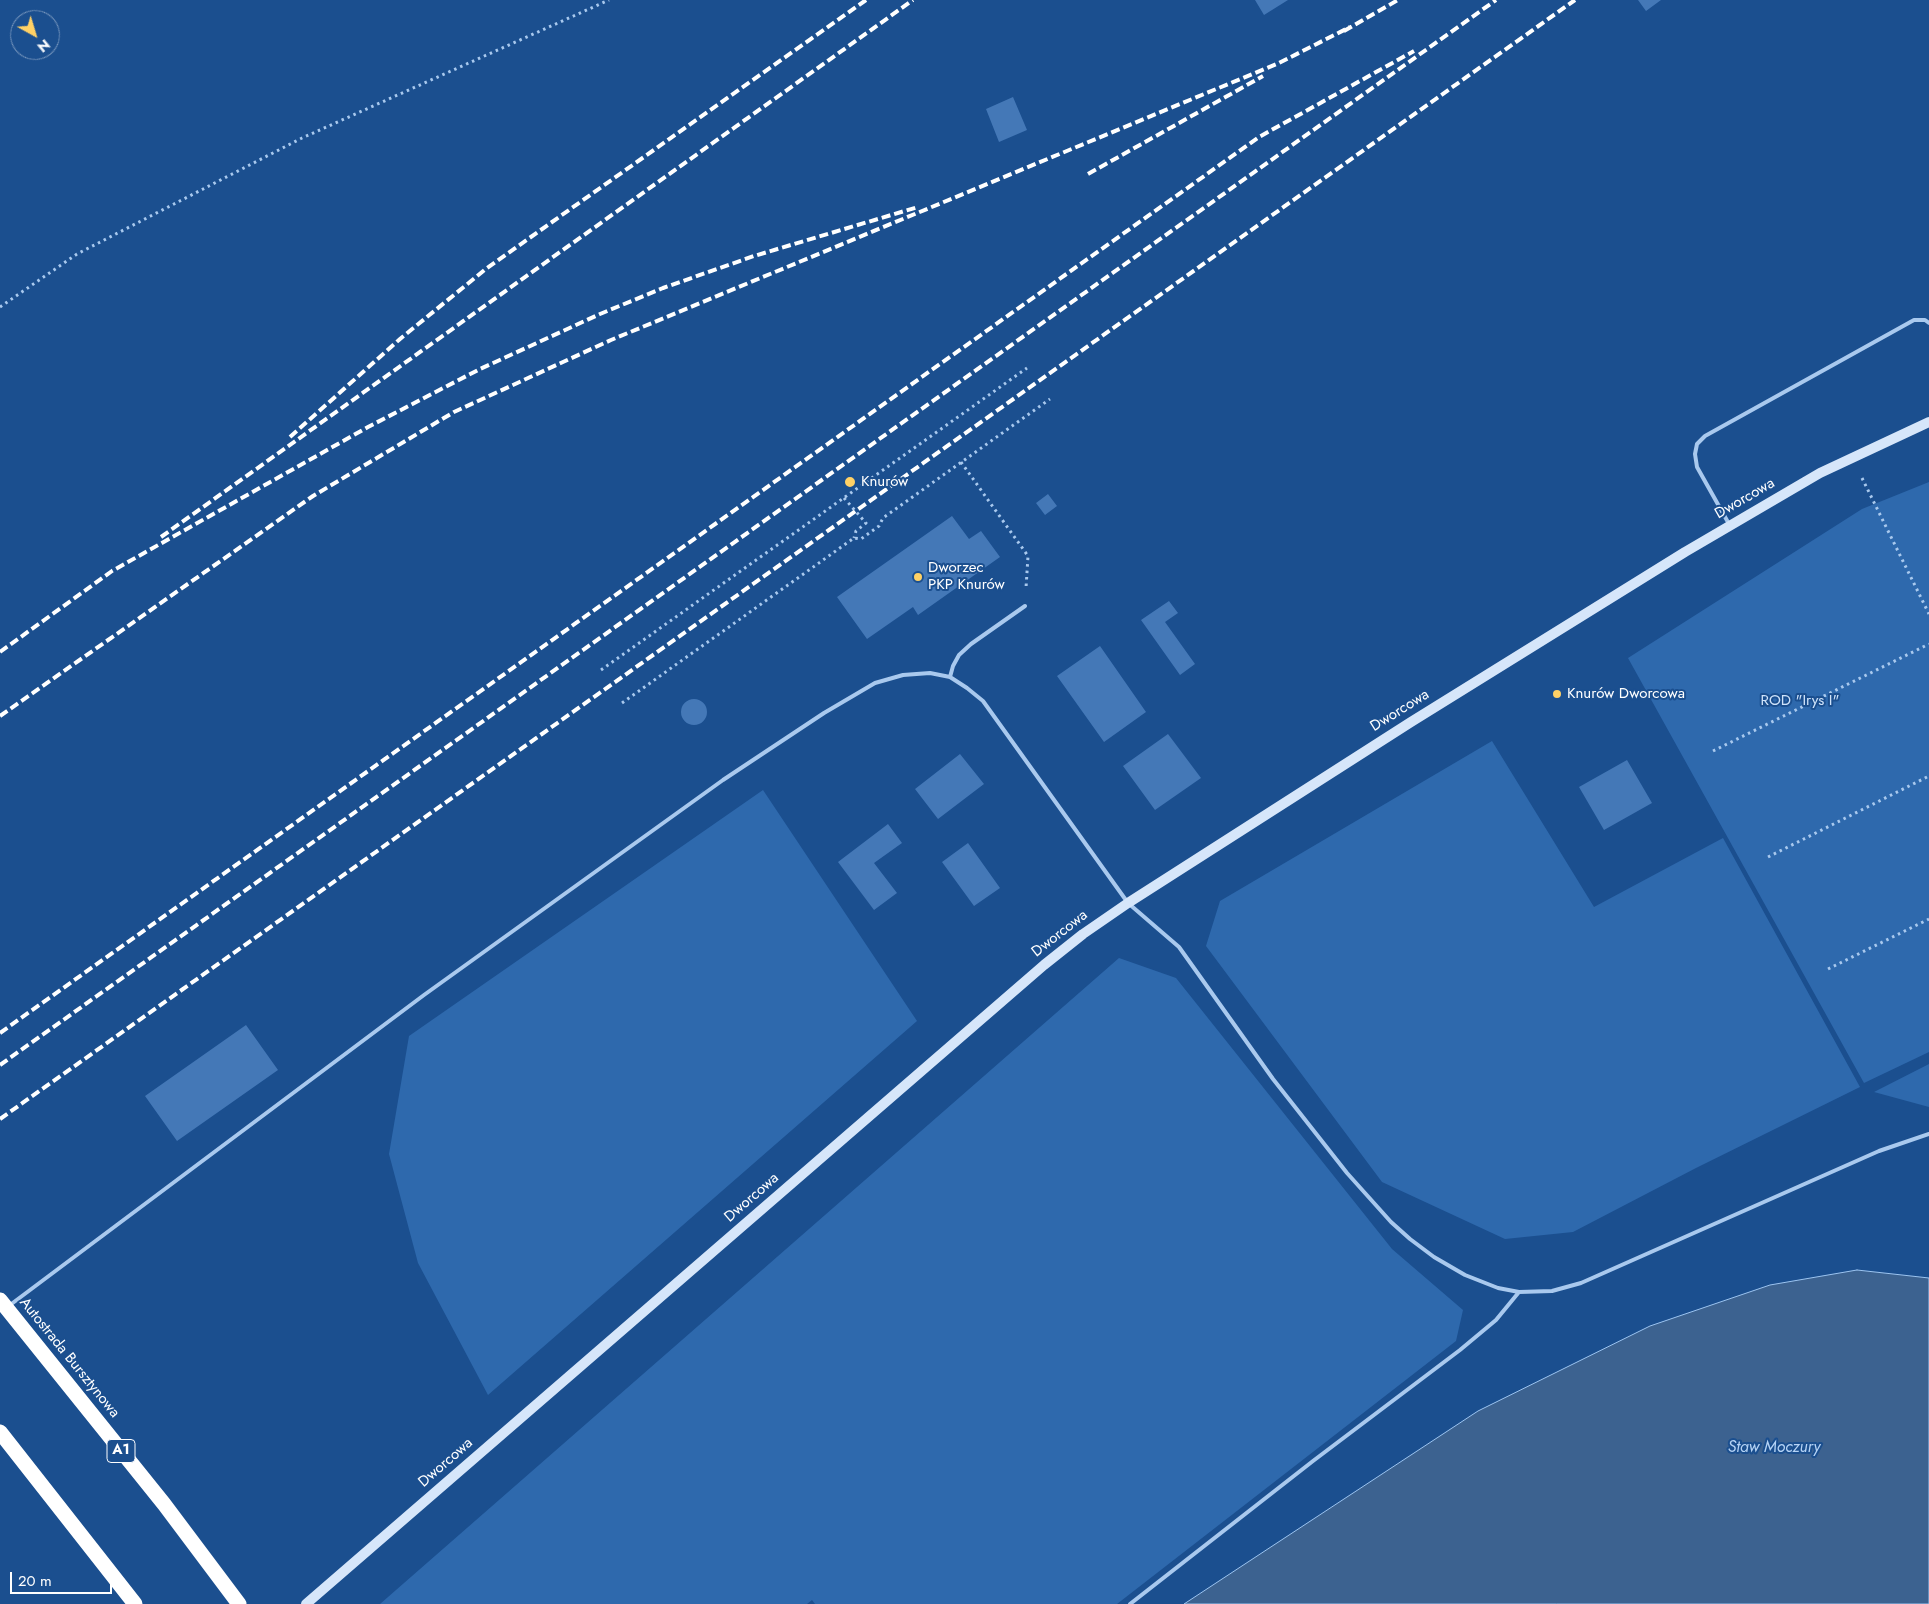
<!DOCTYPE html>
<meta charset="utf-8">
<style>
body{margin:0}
#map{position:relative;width:1929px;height:1604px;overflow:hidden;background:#1b4f8f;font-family:Jost,sans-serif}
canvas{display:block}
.north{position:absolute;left:10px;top:10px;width:50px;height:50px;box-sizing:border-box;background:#1b4f8f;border:1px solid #7695bc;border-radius:50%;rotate:141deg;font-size:14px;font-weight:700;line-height:20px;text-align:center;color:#fff}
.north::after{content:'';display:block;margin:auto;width:18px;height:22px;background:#ffd166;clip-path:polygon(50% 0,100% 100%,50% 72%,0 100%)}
.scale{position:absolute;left:10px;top:1572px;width:102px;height:22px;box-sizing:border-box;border:2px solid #fff;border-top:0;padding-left:6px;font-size:15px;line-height:18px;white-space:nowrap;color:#fff;-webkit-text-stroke:4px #1b4f8f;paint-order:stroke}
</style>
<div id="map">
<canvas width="1929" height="1604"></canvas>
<div class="north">N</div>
<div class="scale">20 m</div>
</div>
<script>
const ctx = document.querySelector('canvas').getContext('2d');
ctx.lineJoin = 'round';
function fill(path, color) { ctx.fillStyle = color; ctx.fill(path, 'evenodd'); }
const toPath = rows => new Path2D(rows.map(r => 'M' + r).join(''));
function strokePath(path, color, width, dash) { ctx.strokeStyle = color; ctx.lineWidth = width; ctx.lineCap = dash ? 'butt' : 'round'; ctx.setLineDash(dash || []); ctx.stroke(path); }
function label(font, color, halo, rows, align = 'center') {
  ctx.font = font + ' Jost,sans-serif'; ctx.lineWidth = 4; ctx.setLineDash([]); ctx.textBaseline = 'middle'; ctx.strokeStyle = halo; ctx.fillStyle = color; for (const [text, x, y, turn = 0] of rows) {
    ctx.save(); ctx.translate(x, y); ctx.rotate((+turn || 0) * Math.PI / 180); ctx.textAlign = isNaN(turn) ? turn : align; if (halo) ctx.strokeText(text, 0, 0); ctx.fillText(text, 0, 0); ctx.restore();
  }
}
fill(toPath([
 [1929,482,1929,1052,1864,1083,1628,658,1862,509],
 [1492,741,1594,907,1723,838,1860,1087,1696,1168,1573,1232,1505,1239,1382,1182,1206,946,1220,901],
 [763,790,917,1021,488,1395,418,1263,389,1154,409,1036],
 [1119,958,1176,978,1392,1249,1463,1310,1456,1341,1117,1604,815,1604,812,1600,807,1604,380,1604],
 [1929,1064,1929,1107,1874,1092]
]), '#2e69ad');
const water = toPath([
 [1857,1270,1929,1278,1929,1604,1184,1604,1478,1411,1650,1326,1770,1285,1857,1270]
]);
fill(water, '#3c6290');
strokePath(water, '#9cc4f0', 1);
fill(toPath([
 [1255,0,1288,0,1264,15],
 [1638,0,1661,0,1646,11],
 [1013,97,1027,130,999,142,986,109],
 [1048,494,1057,506,1045,515,1036,503],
 [952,516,969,539,981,531,1000,557,918,615,913,607,867,639,837,597],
 [1169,601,1178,613,1165,622,1195,664,1180,675,1141,620],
 [1100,646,1146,712,1104,742,1057,676],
 '681 712a13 13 0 1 1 26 0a13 13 0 1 1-26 0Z',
 [1168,734,1201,778,1155,810,1123,766],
 [960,754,984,784,938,819,915,789],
 [1627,760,1652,803,1604,830,1579,787],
 [888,824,902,843,874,863,897,893,874,910,838,862],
 [968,843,1000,888,974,906,942,862],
 [246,1025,278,1070,177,1141,145,1096]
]), '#4478b7');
strokePath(toPath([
 [0,307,77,254,302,138,609,0],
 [961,462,1028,556,1026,588],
 [1862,478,1929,614],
 [844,498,866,523,856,531,854,538],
 [601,670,1027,368],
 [622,703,854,538,861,539,879,526,883,518,1050,399],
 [1713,751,1929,644],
 [1768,857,1929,776],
 [1828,969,1929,919]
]), '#a9c9ee', 3, [2.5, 4]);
strokePath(toPath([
 [1729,524,1697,467,1695,454,1697,444,1705,436,1914,320,1925,320,1929,323],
 [950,677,953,666,959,655,971,644,1025,606],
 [10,1305,424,995,723,780,824,713,875,683,903,675,930,673,950,677,967,688,983,701,1128,903,1179,947,1273,1079,1347,1173,1391,1222,1410,1239,1434,1257,1465,1275,1498,1288,1519,1292,1552,1291,1581,1283,1879,1151,1929,1134],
 [1130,1604,1313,1461,1460,1350,1496,1320,1519,1292]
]), '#a9c9ee', 4);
strokePath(toPath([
 [306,1604,1044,965,1083,934,1128,903,1411,722,1685,552,1820,473,1929,422]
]), '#d6e6fa', 10);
strokePath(toPath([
 [0,1432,135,1604]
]), '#fff', 15);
strokePath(toPath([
 [1344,31,1398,0],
 [1088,174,1263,76],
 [290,437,400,339,487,268,866,0],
 [161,537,913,0],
 [0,652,112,571,368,427,480,369,600,314,663,288,754,256,918,207],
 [0,716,313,496,454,412,611,340,1279,63,1350,27],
 [0,1033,1259,137,1414,51],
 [0,1065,1496,0],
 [0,1119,1575,0]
]), '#fff', 4, [9, 4]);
strokePath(toPath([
 [0,1300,164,1504,239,1604]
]), '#fff', 15);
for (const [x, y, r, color] of [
 [850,482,6,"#ffd166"],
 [918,577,5,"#ffd166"],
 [1557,694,5,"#ffd166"]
]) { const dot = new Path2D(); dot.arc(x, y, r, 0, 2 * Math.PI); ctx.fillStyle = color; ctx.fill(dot); strokePath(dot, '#1b4f8f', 2); }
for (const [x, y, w] of [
 [121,1451,28]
]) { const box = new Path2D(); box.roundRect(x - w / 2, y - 11.5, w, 23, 4); ctx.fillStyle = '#1b4f8f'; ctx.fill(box); strokePath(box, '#fff', 1); }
label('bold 14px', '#fff', null, [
 ["A1",121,1451]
]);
label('15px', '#fff', '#1b4f8f', [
 ["Knurów",861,482],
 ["Dworzec",928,568],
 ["PKP Knurów",928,585],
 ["Knurów Dworcowa",1567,694]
], 'left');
label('15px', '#fff', '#1b4f8f', [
 ["Dworcowa",1745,499,-30],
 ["Dworcowa",1400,711,-32],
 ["Dworcowa",1060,934,-38],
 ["Dworcowa",752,1198,-41],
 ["Autostrada Bursztynowa",69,1358,51],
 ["Dworcowa",446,1463,-41]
]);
label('15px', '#cfe3fa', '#1b4f8f', [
 ["ROD \"Irys I\"",1800,701]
]);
label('italic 16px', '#b5d3f5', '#1b4f8f', [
 ["Staw Moczury",1774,1448]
]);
</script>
